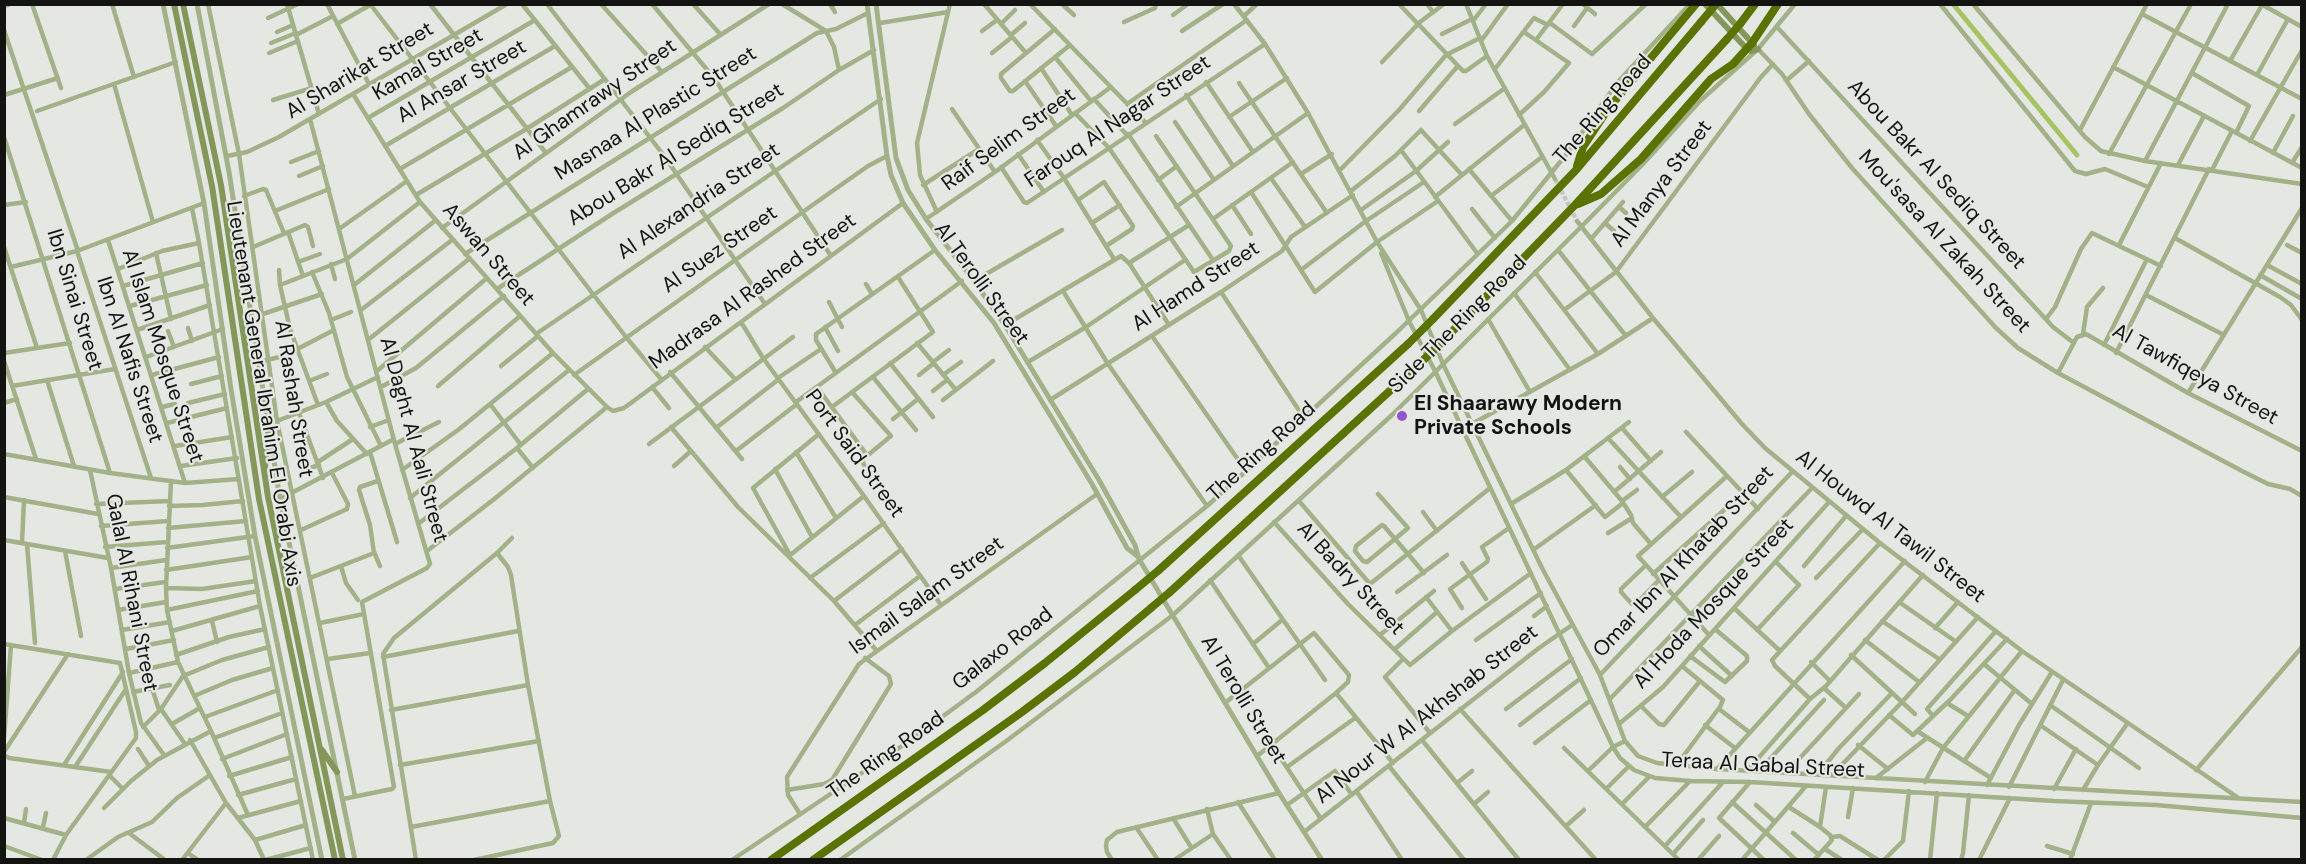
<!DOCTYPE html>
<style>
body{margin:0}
#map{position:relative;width:2306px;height:864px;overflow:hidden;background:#e5e7e3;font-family:"DM Sans",sans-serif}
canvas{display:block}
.frame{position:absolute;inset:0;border:6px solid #131412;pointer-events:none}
</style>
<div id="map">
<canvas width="2306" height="864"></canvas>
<div class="frame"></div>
</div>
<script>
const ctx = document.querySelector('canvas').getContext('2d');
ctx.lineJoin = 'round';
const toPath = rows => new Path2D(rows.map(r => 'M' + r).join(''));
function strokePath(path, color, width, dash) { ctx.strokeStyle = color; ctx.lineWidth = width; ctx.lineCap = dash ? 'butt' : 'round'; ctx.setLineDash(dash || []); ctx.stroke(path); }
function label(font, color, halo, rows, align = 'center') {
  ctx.font = font + ' "DM Sans",sans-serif'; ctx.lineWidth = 4.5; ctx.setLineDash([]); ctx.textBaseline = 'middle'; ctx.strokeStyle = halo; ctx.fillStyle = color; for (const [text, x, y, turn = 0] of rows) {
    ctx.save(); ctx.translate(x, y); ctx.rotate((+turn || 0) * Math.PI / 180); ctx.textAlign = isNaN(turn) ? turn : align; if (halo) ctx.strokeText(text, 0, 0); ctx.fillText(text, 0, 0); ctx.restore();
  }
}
strokePath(toPath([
 [1953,4,2077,155]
]), '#a7c465', 5);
strokePath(toPath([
 [1555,179,1577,221]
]), '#c6c7c4', 4.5, [4.5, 2]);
strokePath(toPath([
 [32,4,61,88],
 [112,4,134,77],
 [208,4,239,154,277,421,355,796],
 [287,4,319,114],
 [327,4,369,84],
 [370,4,626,337,661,379],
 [430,4,546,153],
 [522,4,590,89],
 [547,4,665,157,765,304],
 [601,4,662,72],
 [652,4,714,78,831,256],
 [693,4,721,35],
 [782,4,826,31,834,47,839,70],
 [830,4,835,12],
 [984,4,1026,53],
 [1030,4,1145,122],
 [1062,4,1074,15],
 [1234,4,1265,44,1308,113,1377,242,1421,310,1443,364,1542,568,1600,675,1625,741,1638,756,1657,763,1717,769,2302,802],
 [1399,4,1463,71,1466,71,1487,56],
 [1427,4,1433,12],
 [1466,4,1487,56,1555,179],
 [1583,4,1595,14],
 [1940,4,2075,171,2086,174,2105,169,2148,187],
 [1973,4,2085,137,2101,151,2145,161,2302,184],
 [2261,4,2302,27],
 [4,6,10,4],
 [2142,14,2302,99],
 [1173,15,1188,4],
 [1244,16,1257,4],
 [268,18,298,4],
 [1473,21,1486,4],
 [1124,22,1155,8,1156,4],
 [880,23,948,12],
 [1550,23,1592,54,1646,4],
 [337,24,370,5],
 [1001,24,1015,10],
 [1574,26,1587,8],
 [1777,27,2053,327,2074,343],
 [1055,29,1001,74,1001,78,1010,91,1013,91,1070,45],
 [4,30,78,251],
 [982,31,997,20],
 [1182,31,1223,4],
 [277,32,293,25],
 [1442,34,1472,19],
 [296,35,333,16],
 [1011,35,1025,23],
 [1536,40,1563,4],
 [1481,41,1508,4],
 [271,43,296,33],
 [1758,49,1782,74,1809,114,1852,168,1996,328,2018,348,2058,373,2242,471,2268,484,2290,489,2302,496],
 [269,53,298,41],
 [992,53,1012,37],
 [1055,57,1091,101],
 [2230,61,2262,5],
 [1382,62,1420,22,1444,4],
 [2113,67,2302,168],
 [1041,68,1072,115],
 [1495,69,1534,18,1548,25],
 [2192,73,2249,106,2236,133],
 [2257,75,2288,19],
 [1787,80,1809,61],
 [1025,81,1056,126],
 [1206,82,1253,152],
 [1239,83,1327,213],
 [114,84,153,222],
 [353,94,420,202,553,353,607,407,613,411,624,408,903,203],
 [4,95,58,78],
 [1186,95,1233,166],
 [1094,99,1127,135],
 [273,100,312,88],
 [1127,104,1247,20],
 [952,109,995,172],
 [37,111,176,62],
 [1419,111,1457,67],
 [1075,113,1109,148,1194,272,1229,251,1231,246,1156,136],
 [1519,115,1544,92,1569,63,1524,32],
 [1229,117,1287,78],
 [368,118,535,20],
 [310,119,395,444,430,564,427,568,362,602,394,787,392,789,343,799],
 [1175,122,1214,180],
 [1455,124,1505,88],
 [2080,130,2147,4],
 [1128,134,1213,260],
 [4,137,110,473],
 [1037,140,1064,178,1114,259],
 [2250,141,2302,50],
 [385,146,555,46],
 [1401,150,1477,253],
 [2273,153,2293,116],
 [1018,154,1044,192],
 [2109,154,2191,4],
 [227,156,247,152,279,137,507,4],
 [2145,161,2228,4],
 [291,162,319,151],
 [2292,163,2302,147],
 [2178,165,2204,116],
 [1001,167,1024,202,1027,203,1265,44],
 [400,169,572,67],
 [1469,169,1512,221],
 [1340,170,1399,110,1446,55,1480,38],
 [2212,170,2232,131],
 [1301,174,1332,154],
 [299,176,323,166],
 [1271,178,1305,227],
 [1158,180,1177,166],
 [923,185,979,149],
 [1351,191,1395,156,1421,130,1462,175],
 [1251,192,1315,292,1377,242,1438,201],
 [416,195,528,128,605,79],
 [244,196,263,189,266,190,284,233],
 [1491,196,1542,157],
 [1435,197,1524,125],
 [1078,200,1104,182,1133,226,1132,229,1106,246],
 [4,205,26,202],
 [1232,205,1251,234],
 [1176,207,1308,113],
 [1619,207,1626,213],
 [192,208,199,243,260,606,313,860],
 [1472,209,1495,238],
 [1361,210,1416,171,1448,142],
 [275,211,329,189],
 [937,212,920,175,917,143,950,4],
 [926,219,995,172,1111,87],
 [1213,219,1293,162],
 [1577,221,1653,318,1742,424,1765,448,1880,543,2022,651,2237,797],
 [1092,223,1120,205],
 [1605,223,1614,231],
 [442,228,631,92,769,4],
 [339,229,407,181],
 [288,232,303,276],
 [2175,238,2280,297,2291,305,2302,320],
 [1591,239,1623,202],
 [108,240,185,483],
 [2119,245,2161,163],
 [2287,245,2302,253],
 [4,247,37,348],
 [253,247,305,225,308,227,313,246],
 [1558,250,1626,336],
 [77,251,151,478],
 [156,253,171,319],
 [1381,253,1409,321,1435,371,1613,747,1620,758,1634,770,1655,778,1690,781,1750,782,2054,801,2156,805,2302,818],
 [465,254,817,33,836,29,868,13],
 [298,262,320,254],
 [1129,263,1189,225],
 [331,264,335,279],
 [2267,265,2302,284],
 [11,267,77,251,204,203],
 [118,269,162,251,199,243],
 [279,270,280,285,290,329,318,405],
 [1301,270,1366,221,1424,182],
 [312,272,329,313,347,377,381,446],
 [1535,272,1598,354],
 [2260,275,2302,299],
 [974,281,1062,230],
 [866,284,872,294],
 [280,285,347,259,420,202],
 [354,285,436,220],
 [123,286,203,263],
 [497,289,612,214,783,108,839,70,874,50],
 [1063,291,1108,364,1207,506],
 [1221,292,1304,418],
 [1514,293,1570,370],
 [2146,295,2224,335],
 [829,302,842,327],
 [130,306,207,285],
 [361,310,452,240],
 [1564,310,1616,272,1761,77,1773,64],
 [263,314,322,294],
 [1488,319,1530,392],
 [2046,319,2055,307,2081,249,2092,233,2161,266],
 [331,320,351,312],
 [741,322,763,358,864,496,941,605],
 [1005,325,1121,256,1129,263,1169,325],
 [825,327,838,351],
 [188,328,192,341],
 [137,330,210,305],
 [168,331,174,347],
 [536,334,881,99],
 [2083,334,2087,307,2103,288],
 [1152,336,1246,471],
 [368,340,469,259],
 [917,343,956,390],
 [2104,345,2147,259],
 [705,347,735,379],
 [4,353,70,343],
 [2116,353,2209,169],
 [146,357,223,329],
 [4,361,36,459],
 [258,362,284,356,334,330],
 [933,362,949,350],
 [1028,362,1086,327,1185,260],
 [890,363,933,417],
 [501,366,538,336],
 [377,371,487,278],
 [670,372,742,459],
 [836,373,816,340,816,334,935,250],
 [2058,373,2077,337,2086,334,2188,393,2302,451],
 [152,375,219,357],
 [574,375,814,204,868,166,887,156],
 [919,375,934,363],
 [943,375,961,362],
 [873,377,916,430],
 [778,378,821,349],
 [47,380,74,466],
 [309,381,327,374],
 [191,384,222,376],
 [12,386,115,369],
 [438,386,520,316],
 [381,387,416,368,504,296],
 [652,387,669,408],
 [817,387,867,455],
 [933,391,947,380],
 [852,392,891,436,862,460,865,467],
 [2188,393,2302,208],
 [943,400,993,361],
 [1050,400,1221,292,1282,251,1291,237,1353,195],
 [326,402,337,421,367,454],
 [796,402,962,281],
 [4,403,17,399],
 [188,403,225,394],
 [490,404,521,445],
 [162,407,175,404],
 [832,407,933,332,898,277],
 [299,413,323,478],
 [893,419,918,399],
 [277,421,326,402,378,377],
 [167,423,227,408],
 [1472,424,1598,354,1653,318],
 [370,427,389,420],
 [671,427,738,507,834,601,876,650],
 [716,428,779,379],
 [1622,428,1651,461],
 [1686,432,1758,509],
 [1608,438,1681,517],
 [395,444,439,422],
 [649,444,793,337],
 [175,446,232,437],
 [517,448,533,468],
 [736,451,797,404],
 [370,452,397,542],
 [796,452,836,518],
 [4,454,110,473,185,483,239,479],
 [1584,456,1622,501,1631,515,1633,523,1651,544],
 [318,462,353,439],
 [181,466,237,458],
 [674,466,691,451],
 [1620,467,1630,479],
 [307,469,319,465],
 [775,469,812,537],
 [90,470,111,568,129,673,141,723,164,755],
 [402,470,458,430,553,353],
 [1566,470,1605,517,1623,503],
 [171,481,166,588,167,610,178,662,211,731,248,815],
 [1614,492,1661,452],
 [1378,494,1408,528,1395,539,1367,562,1363,561,1355,551,1356,546,1382,525,1384,526,1395,539,1408,554,1424,573],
 [4,497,98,514],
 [1662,497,1692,472],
 [410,498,569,370],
 [280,499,394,439],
 [1299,501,1370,584,1490,488],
 [1622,501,1637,490],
 [96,504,170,501],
 [1511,504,1566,470,1629,422],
 [169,506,203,505,243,501],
 [1423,512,1437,531],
 [1274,522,1348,604,1410,665,1452,631,1531,573],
 [418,524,517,448,588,389],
 [101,526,168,521],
 [168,528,246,521],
 [301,530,347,509,348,504,332,473],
 [1608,533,1632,518],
 [4,540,108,558],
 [22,543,24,500],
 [27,544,35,643],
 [105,547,167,542],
 [167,548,255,536],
 [1533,550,1596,505],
 [65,551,81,636],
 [427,551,493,500,607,407],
 [374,552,380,566],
 [790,555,753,488,819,434],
 [1238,555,1325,680],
 [789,556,864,496],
 [1462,563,1486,599],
 [341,566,346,583,358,600],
 [1645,566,1621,589,1621,592,1632,604,1636,604,1659,580],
 [1804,566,1846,516],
 [111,568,166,560],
 [166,570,252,557],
 [1653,574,1743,493],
 [310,578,374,553,370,525,359,490,360,487,378,481],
 [810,578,884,523],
 [1816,578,1863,529],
 [1210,580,1269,668],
 [166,588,202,589,256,581],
 [115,589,165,582],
 [1397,592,1447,555],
 [1426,597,1452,631],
 [834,601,902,549],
 [1899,602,1955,641],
 [1462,608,1450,589,1487,562,1488,559,1482,547,1509,528],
 [1734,608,1780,651],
 [118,610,166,602],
 [167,610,258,591],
 [1534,616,1547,606],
 [212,621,217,642],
 [1882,621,1939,659],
 [320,623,364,614],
 [855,625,920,576],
 [1935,628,1958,602],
 [122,630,170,622],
 [1757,630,1799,585,1776,562],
 [172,631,260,606],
 [1380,635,1434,591],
 [1709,635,1638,556,1727,476],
 [1476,640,1541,593],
 [1865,640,1919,682],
 [4,644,120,663,136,732,136,738,66,835,53,860],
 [1253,644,1282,620],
 [1699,646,1732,676],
 [126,649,174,640],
 [1395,649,1437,612],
 [176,655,229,637,265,629],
 [1851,655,1915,714],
 [1690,656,1725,682,1747,661,1747,656,1715,629],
 [383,657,518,631],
 [328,659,370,653],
 [1403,659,1385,677,1430,733],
 [1811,662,1829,680],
 [1984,664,2032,704],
 [1682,666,1723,700,1719,709,1749,732],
 [129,673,178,662],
 [1600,675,1792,472],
 [152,688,159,710],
 [1824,688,1846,708],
 [133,692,170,685],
 [1336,693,1393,763],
 [194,696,232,680,273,668],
 [1610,699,1812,488],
 [1810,699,1775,666,1772,660,1880,543],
 [1225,703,1314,633,1349,675,1348,682,1336,693,1257,756],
 [1947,703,1968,716],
 [2050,705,2139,768],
 [1642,707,1659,724,1664,725,1700,681],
 [161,709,185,744],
 [1460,709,1596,860],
 [1506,709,1572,659],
 [391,710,528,685],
 [1889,715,1913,735,1950,700,2007,639],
 [1933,716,1927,709,1996,631],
 [205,717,278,690],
 [172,724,200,708],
 [1619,724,1663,687,1829,502],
 [1520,725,1581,678],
 [1705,725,1735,748],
 [2040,725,2098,765],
 [143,727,161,709,183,676,222,660,269,647],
 [1917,731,1991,778],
 [4,738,11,645],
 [214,738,282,713],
 [190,740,226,803,255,840,264,860],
 [1422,740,1519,860],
 [1535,743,1591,700],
 [1272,745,1321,819],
 [1858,745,1888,769],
 [1564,748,1679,860],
 [138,749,149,766],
 [4,752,68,654],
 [4,755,9,758,111,772],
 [222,759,287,734],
 [1964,761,2014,691],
 [64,765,123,672],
 [400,765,539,741],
 [1389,766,1464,860],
 [1676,766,1719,708],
 [75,767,126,689],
 [1287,767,1355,718],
 [1717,769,1905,561],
 [2196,770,2302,647],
 [1588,771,1613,747,1625,741],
 [1747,771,1810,699,1826,686,1923,575],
 [1759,771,1824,700],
 [1786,773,1859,694],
 [1818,774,1839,748,1892,693],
 [109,775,123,789],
 [1832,775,1902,702,1978,617],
 [229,776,292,757],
 [1876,778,1927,738],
 [1750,782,1719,818,1764,860],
 [1925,782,1943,748,2022,651],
 [1457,783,1472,771],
 [1987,785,2019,725,2052,672],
 [2009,787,2063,680],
 [1606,789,1629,766],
 [2054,789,2076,749],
 [787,790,824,784,832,780,891,684,889,676,865,658],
 [2083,790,2098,765,2127,724],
 [1357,792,1402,860],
 [238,795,296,779],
 [1238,802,1275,860],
 [1732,802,1796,860],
 [1474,804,1488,792],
 [1622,804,1649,777],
 [1287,805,1335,771,1352,795],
 [1756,805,1775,822],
 [1789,807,1820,827],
 [104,808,131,781,157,760,211,731],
 [1207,809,1213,834,1231,860],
 [800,814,788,795,787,777,859,664,1097,494],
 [1848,817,1853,788],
 [4,818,66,835],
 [238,818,301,801],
 [1173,818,1191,847],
 [24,823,26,809],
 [1566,826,1584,810],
 [43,827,46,813],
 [411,827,550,801],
 [1136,827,1158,860],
 [1645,827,1690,781],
 [1304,832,1539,648,1572,625],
 [129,833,165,860],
 [1793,833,1819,855],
 [1832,837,1840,836,1878,860],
 [255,840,306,825],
 [4,846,42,860],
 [1665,846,1723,782],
 [2047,846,2073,854],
 [1825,849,1842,860],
 [188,853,198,860],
 [1673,854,1703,820],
 [86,860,118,837,152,822,177,798,210,775],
 [182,860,226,803],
 [265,860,311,848],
 [416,860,383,654,394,638,497,553,512,538],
 [474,860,553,843,559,836,550,801,528,685,511,575,508,567,497,553],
 [732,860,905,744,976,692,1207,506,1246,471,1396,333,1512,221,1569,151,1617,83,1690,4],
 [840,860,1009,739,1173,615,1392,415,1581,227,1643,164,1700,101,1758,49,1795,4],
 [1112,860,1107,852,1106,846,1107,840,1117,832,1279,793],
 [1174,860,1213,834],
 [1698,860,1719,836],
 [1742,860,1806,786],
 [1814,860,1832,840,1830,835,1820,827,1826,787],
 [1884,860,1903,841,1909,791],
 [1930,860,1937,793],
 [1961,860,1963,853,1969,795],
 [1979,860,2010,798],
 [2070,860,2091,803]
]), '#a3b189', 4.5);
strokePath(toPath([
 [163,4,204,203,231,389,255,536,322,860],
 [197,4,229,172,280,499,355,860],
 [867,4,887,156,891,175,903,203,935,250,994,323,1092,484,1127,548,1137,556],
 [876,4,896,158,908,190,926,219,974,281,1005,325,1099,480,1135,545,1139,559,1279,793,1322,860]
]), '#a3b189', 5);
strokePath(toPath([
 [174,4,212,186,259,499,335,860],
 [183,4,221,185,268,497,343,860],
 [1705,4,1747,49,1751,51,1758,49],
 [1717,4,1754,45],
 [265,467,268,433],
 [322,750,337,772]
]), '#83975a', 6);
strokePath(toPath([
 [1740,24,1755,4],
 [1577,166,1583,147,1608,109,1696,4],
 [1578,204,1601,194,1641,159,1711,79,1733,64,1752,43,1778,4],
 [1433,319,1576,170,1701,22],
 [1440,344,1575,205,1727,39],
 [1159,570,1408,344],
 [1170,592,1417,366],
 [771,860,983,710,1045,663,1135,590],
 [813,860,1022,712,1075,672,1151,608]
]), '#597200', 8);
strokePath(toPath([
 [1701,22,1716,4],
 [1727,39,1740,24],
 [1408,344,1433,319],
 [1417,366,1440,344],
 [1135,590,1159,570],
 [1151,608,1170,592]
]), '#597200', 8);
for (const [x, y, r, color] of [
 [1402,416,6,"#9056cd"]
]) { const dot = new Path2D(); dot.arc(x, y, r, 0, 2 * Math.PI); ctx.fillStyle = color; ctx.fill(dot); strokePath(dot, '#e5e7e3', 2); }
label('21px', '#131412', '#e5e7e3', [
 ["Kamal Street",428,65,-30],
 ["Al Sharikat Street",360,71,-31],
 ["Al Ansar Street",462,82,-30],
 ["Al Ghamrawy Street",595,100,-35],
 ["The Ring Road",1603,110,-49],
 ["Masnaa Al Plastic Street",656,114,-32],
 ["Farouq Al Nagar Street",1118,122,-34],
 ["Raif Selim Street",1009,140,-36],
 ["Abou Bakr Al Sediq Street",676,155,-32],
 ["Abou Bakr Al Sediq Street",1936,175,47],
 ["Al Manya Street",1662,184,-53],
 ["Al Alexandria Street",699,202,-34],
 ["Mou'sasa Al Zakah Street",1944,242,47],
 ["Al Suez Street",720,250,-35],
 ["Aswan Street",488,255,49],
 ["Al Terolli Street",981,284,54],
 ["Al Hamd Street",1196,287,-33],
 ["Madrasa Al Rashed Street",753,292,-36],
 ["Ibn Sinai Street",74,300,73],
 ["Side The Ring Road",1458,325,-45],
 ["Al Islam Mosque Street",162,356,72],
 ["Ibn Al Nafis Street",129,360,72],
 ["Al Tawfiqeya Street",2195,375,29],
 ["Lieutenant General Ibrahim El Orabi Axis",263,394,81],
 ["Al Rashah Street",293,399,81],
 ["Al Daght Al Aali Street",413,440,75],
 ["The Ring Road",1262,452,-42],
 ["Port Said Street",854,454,54],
 ["Al Houwd Al Tawil Street",1890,527,38],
 ["Omar Ibn Al Khatab Street",1684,562,-47],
 ["Al Badry Street",1350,579,47],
 ["Galal Al Rihani Street",131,593,79],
 ["Ismail Salam Street",927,596,-36],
 ["Al Hoda Mosque Street",1714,604,-47],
 ["Galaxo Road",1003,649,-38],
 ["Al Terolli Street",1243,700,59],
 ["Al Nour W Al Akhshab Street",1427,715,-38],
 ["The Ring Road",886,756,-35],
 ["Teraa Al Gabal Street",1763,766,3]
]);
label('bold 21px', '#131412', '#e5e7e3', [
 ["El Shaarawy Modern",1414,404],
 ["Private Schools",1414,428]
], 'left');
</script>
